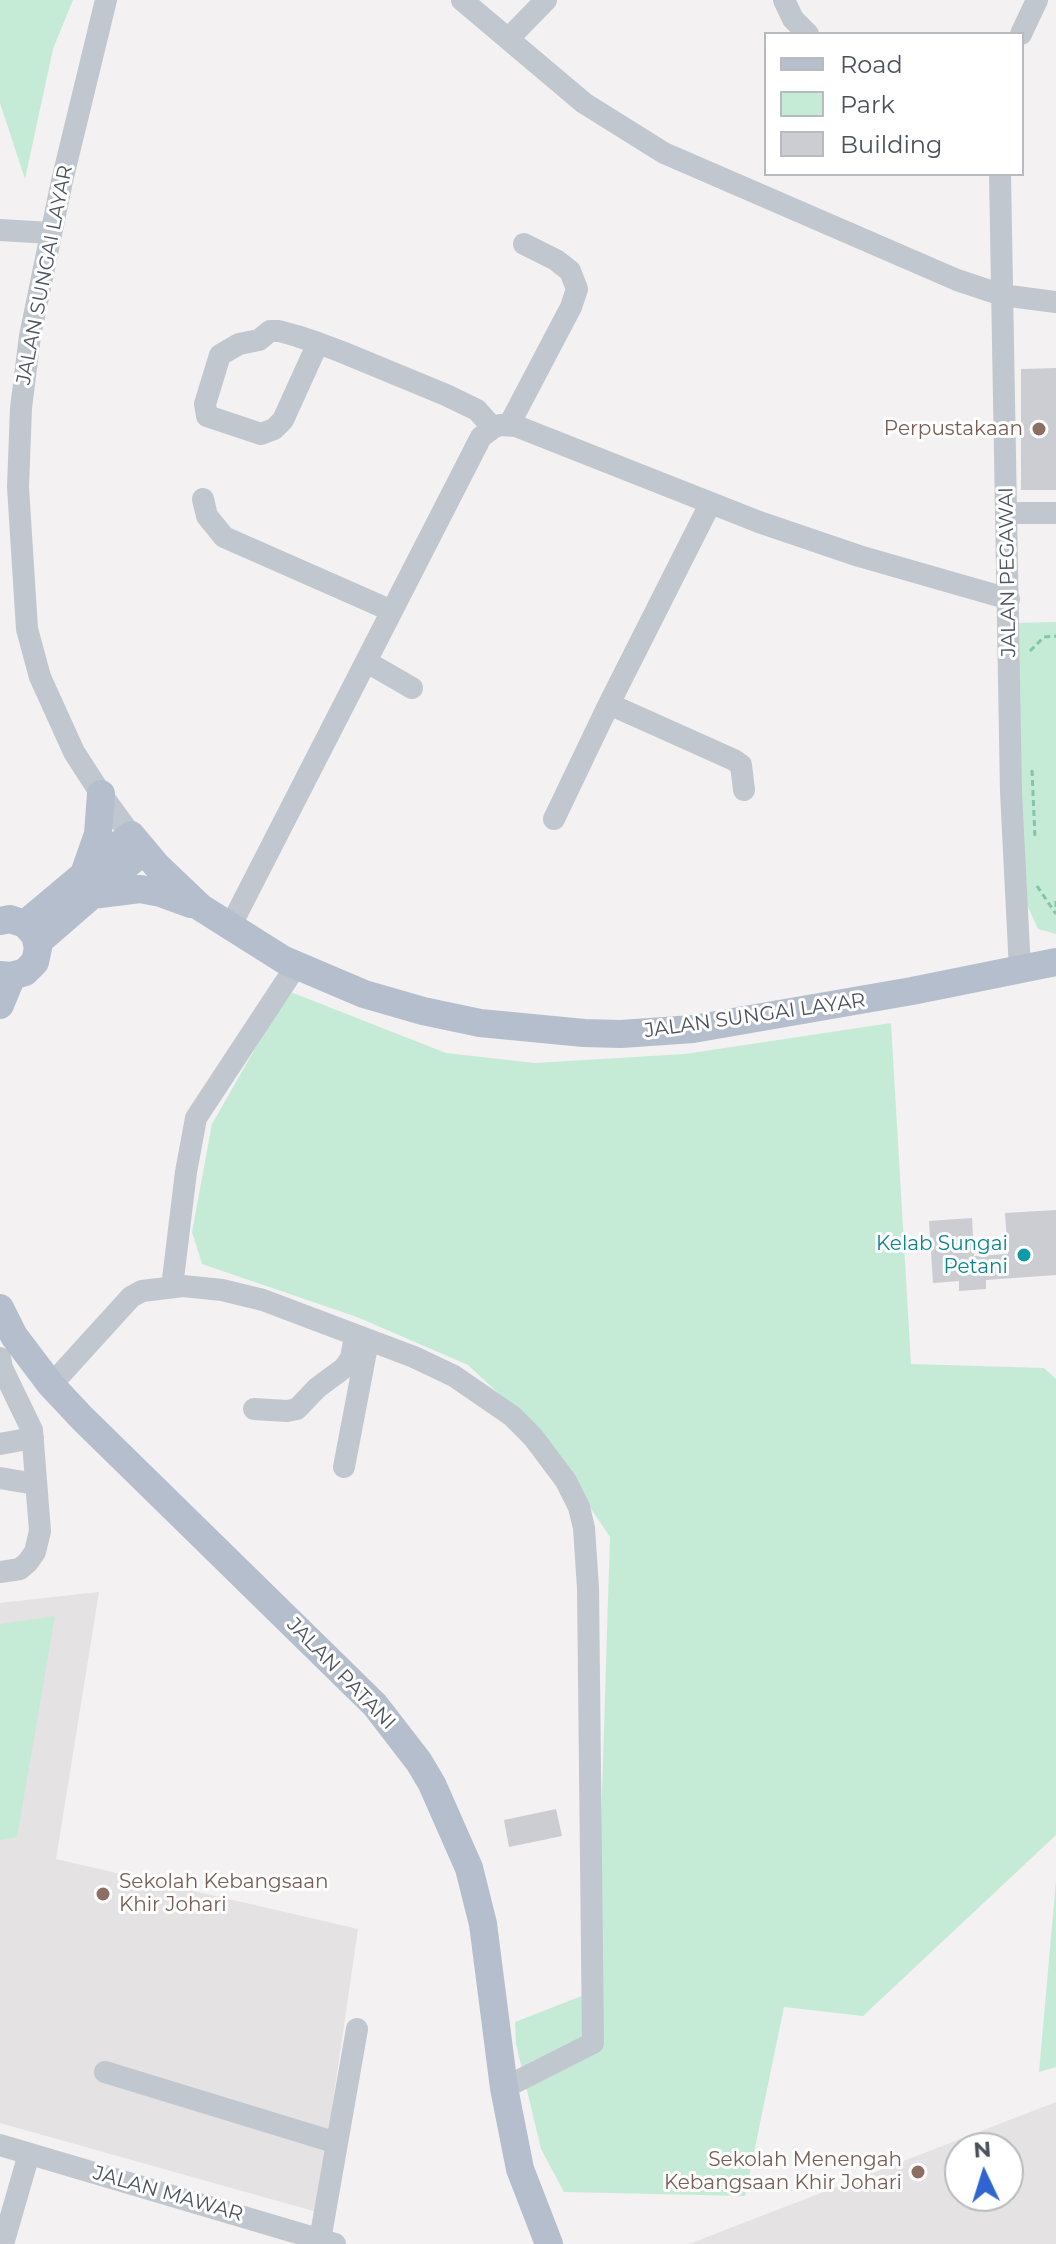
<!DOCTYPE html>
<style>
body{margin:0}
#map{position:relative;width:1056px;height:2244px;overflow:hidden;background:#f3f1f1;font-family:Montserrat,sans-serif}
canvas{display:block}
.legend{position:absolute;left:764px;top:32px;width:260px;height:144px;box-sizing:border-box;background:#fff;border:2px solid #b7babe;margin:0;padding:10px 14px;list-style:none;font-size:24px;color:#4b525c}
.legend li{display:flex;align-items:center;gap:16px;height:40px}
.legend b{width:40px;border:2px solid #b7babe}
.north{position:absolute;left:944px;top:2132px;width:80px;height:80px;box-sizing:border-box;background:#fff;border:2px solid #b7babe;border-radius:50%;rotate:356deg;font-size:22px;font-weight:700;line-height:32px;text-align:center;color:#4b525c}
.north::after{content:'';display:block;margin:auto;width:28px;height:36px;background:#2e65d0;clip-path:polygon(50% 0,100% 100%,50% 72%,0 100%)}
</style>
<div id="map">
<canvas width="1056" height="2244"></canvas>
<ul class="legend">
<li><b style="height:10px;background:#b4becc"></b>Road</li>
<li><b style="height:22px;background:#c5ebd7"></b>Park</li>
<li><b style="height:22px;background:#cbcdd3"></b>Building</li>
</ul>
<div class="north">N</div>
</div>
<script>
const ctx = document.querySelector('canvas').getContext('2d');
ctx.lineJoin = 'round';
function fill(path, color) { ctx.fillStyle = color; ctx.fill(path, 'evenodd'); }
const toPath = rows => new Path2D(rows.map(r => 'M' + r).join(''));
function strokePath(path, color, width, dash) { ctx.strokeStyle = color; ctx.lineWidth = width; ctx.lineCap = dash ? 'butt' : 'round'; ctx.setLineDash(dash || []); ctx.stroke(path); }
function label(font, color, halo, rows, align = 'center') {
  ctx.font = font + ' Montserrat,sans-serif'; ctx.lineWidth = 6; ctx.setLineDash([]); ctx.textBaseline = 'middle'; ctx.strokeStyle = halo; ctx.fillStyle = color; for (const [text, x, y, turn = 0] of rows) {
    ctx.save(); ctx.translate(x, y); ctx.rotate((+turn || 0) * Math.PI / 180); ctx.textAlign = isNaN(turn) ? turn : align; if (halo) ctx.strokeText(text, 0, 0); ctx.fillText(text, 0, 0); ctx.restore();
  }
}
fill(toPath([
 [99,1592,56,1859,358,1929,317,2212,0,2123,0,1603],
 [1056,2102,1056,2244,689,2244],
 [960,2148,1008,2148,1008,2196,960,2196]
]), '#e4e2e2');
fill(toPath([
 [0,0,73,0,53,49,25,179,0,103],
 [1056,622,1056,934,1038,929,1025,900,1013,623],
 [288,991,446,1053,535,1063,685,1054,891,1023,911,1364,1044,1368,1056,1379,1056,1835,863,2016,784,2007,745,2196,564,2192,541,2149,516,2044,515,2022,602,1988,600,1857,610,1537,538,1430,468,1365,357,1317,202,1264,192,1232,212,1124],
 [55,1616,17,1837,0,1840,0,1624],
 [1056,1881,1056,2067,1039,2072]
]), '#c5ebd7');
fill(toPath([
 [1056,368,1056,490,1021,490,1021,369],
 [1056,1210,1056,1275,986,1280,986,1289,959,1291,959,1281,933,1283,929,1221,972,1218,974,1256,1008,1254,1005,1213],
 [556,1809,562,1836,509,1847,504,1820]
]), '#cbcdd3');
strokePath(toPath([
 [1030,651,1044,637,1056,636],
 [1032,770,1035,838],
 [1037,886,1056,914],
 [1056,901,1056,909]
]), '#81c5aa', 3, [6, 4]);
strokePath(toPath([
 [106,0,62,181,30,336,21,408,18,487,27,629,40,677,74,752,101,794,131,835],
 [462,0,584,103,664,153,957,280,1002,295,1056,302],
 [784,0,793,19,808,34],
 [1021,34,1037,0],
 [508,39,546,0],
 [1000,174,1011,792,1020,970],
 [0,230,50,233],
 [318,343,283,420,274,429,261,434,207,416,205,404,220,355,239,344,259,340,270,331,279,331,297,336,318,343,342,352,446,395,477,410,493,428],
 [509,425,571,307,577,289,570,271,556,260,524,244],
 [203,499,207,516,224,537,392,611],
 [1007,513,1056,513],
 [367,662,412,688],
 [609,704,734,760,741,765,744,790],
 [554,819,609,704,710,504],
 [230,927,481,437,493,428,500,425,516,426,759,522,859,556,1009,599],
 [172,1287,186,1172,196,1118,296,966],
 [0,1358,2,1368,32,1430,40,1531,35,1552,28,1562,20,1569,0,1572],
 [51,1385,131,1297,142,1291,183,1286,222,1290,263,1300,414,1357,454,1376,512,1416,533,1437,566,1481,579,1507,584,1528,588,1588,593,2043,504,2088],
 [254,1409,287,1411,297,1409,317,1388,344,1368,351,1358,355,1336],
 [0,1444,33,1438],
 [344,1467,368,1341],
 [0,1478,36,1484],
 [105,2072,337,2143],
 [0,2145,335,2244],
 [320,2240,357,2029],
 [3,2244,29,2154]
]), '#c1c7ce', 22);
strokePath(toPath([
 [84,874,98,834,101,794],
 [92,895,140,889,161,893,191,904],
 [0,921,10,919,25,924,35,935,38,948,35,962,25,972,12,976,0,975],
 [25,924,131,835,157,866,200,907,284,960,364,994,423,1011,480,1023,584,1033,621,1034,693,1029,912,991,1056,962],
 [38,942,143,851],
 [0,1005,12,976],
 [0,1308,14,1336,51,1385,82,1418,375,1705,419,1762,432,1784,469,1868,483,1924,504,2088,520,2169,549,2244]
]), '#b4becc', 28);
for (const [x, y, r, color] of [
 [1039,429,8,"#8d6e63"],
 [1024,1255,8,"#0f9aa8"],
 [103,1894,8,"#8d6e63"],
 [918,2172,8,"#8d6e63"]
]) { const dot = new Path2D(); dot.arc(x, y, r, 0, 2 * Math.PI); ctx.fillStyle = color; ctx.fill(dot); strokePath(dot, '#fff', 3); }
label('20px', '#4b525c', '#fff', [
 ["JALAN SUNGAI LAYAR",45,275,-79],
 ["JALAN PEGAWAI",1008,572,-91],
 ["JALAN SUNGAI LAYAR",755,1016,-8],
 ["JALAN PATANI",341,1674,46],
 ["JALAN MAWAR",168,2194,16]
]);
label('20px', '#785e54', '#fff', [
 ["Perpustakaan",1023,429],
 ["Sekolah Kebangsaan",119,1882,"left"],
 ["Khir Johari",119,1905,"left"],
 ["Sekolah Menengah",902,2160],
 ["Kebangsaan Khir Johari",902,2183]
], 'right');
label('20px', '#0d838f', '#fff', [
 ["Kelab Sungai",1008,1244],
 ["Petani",1008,1267]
], 'right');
</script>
